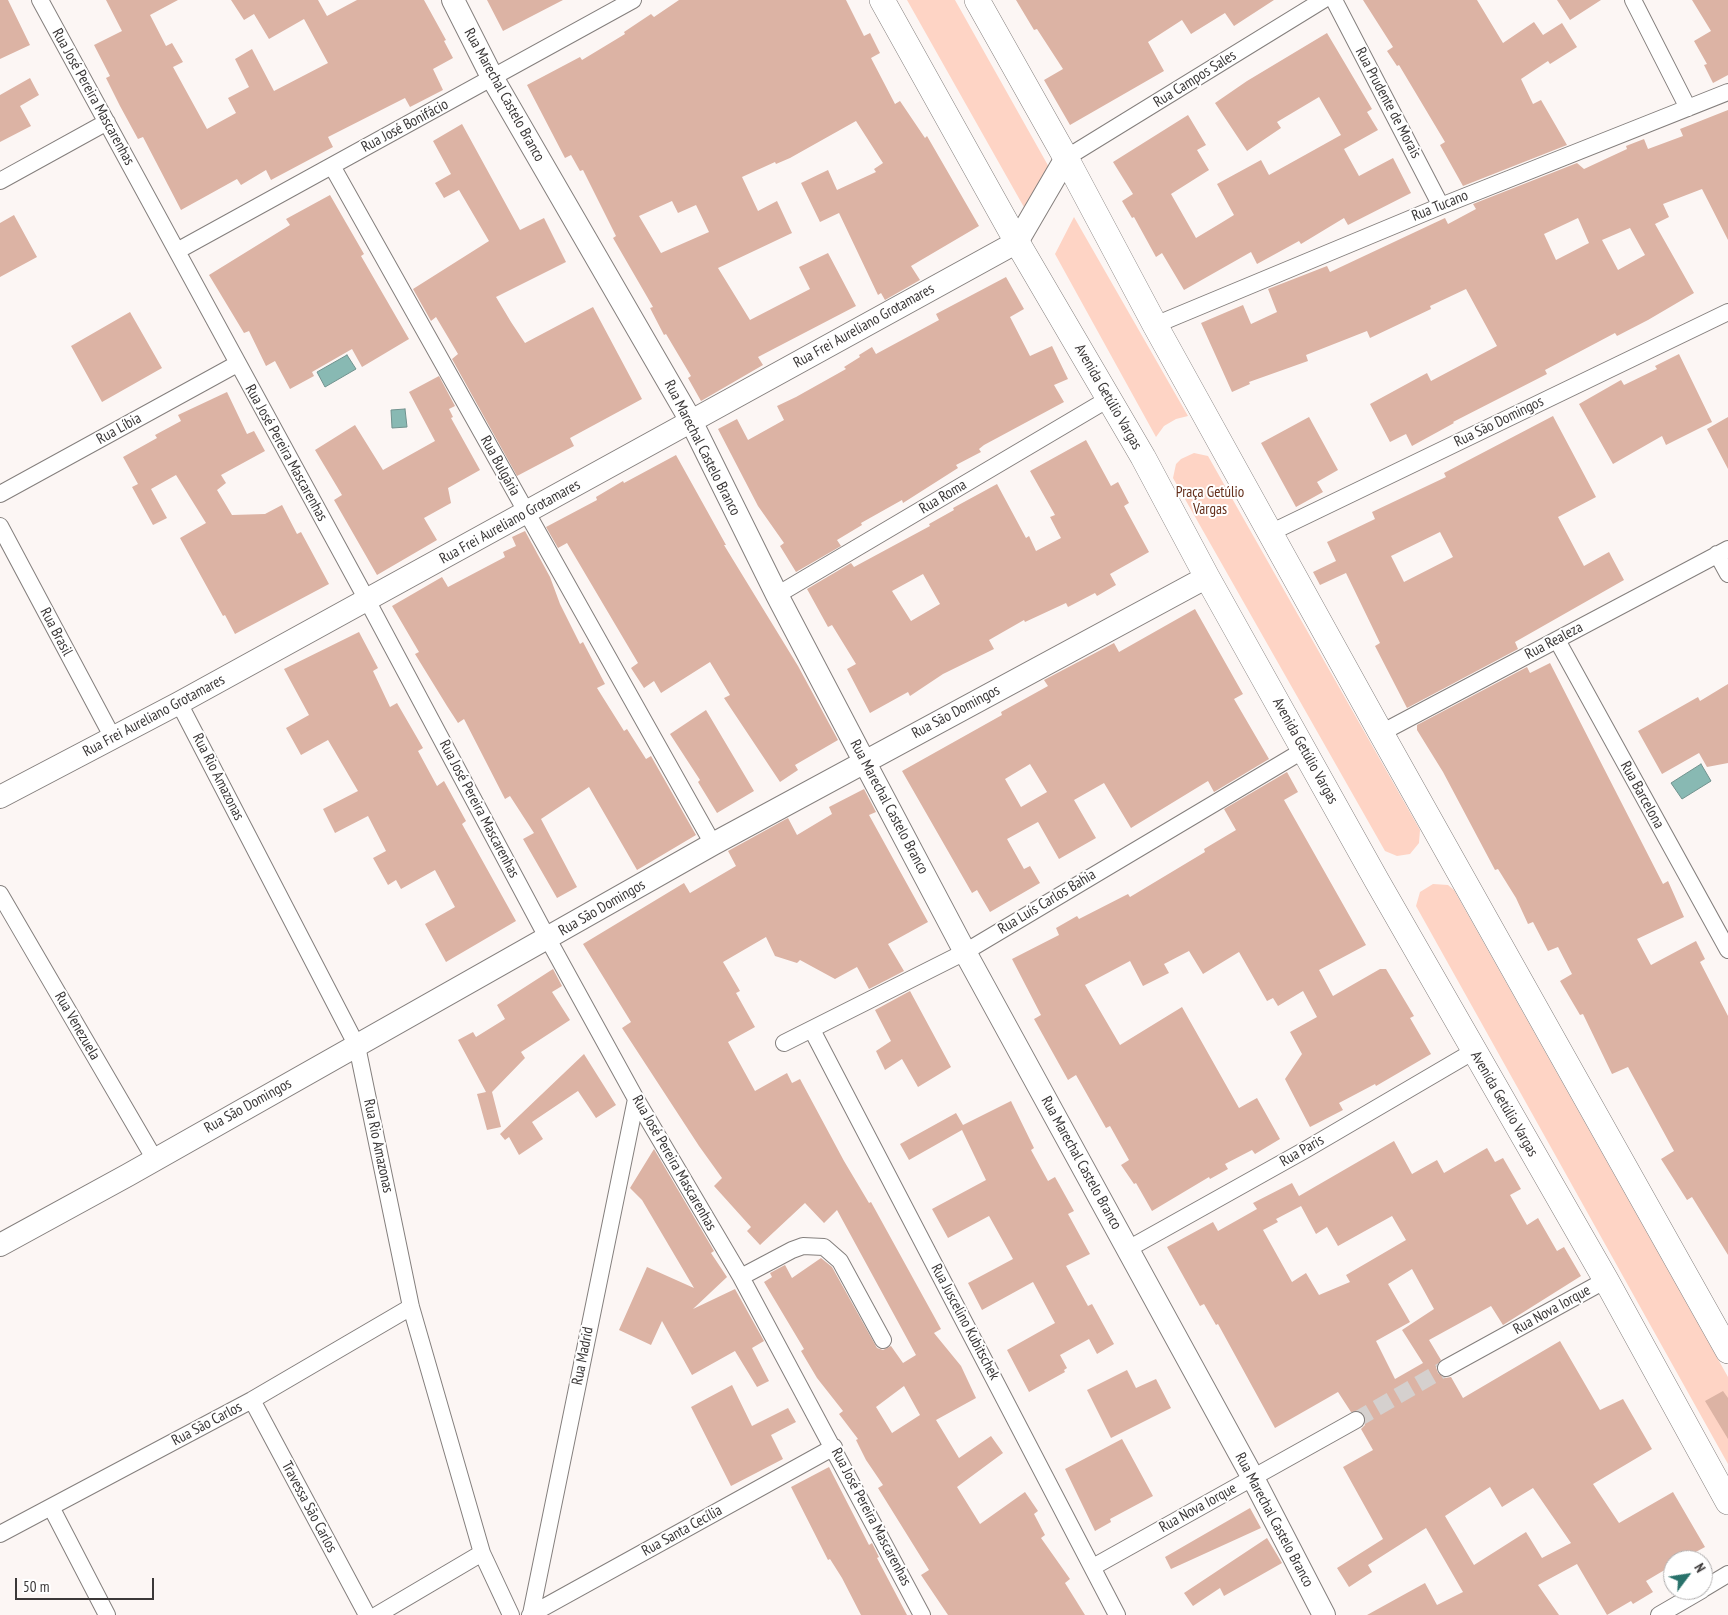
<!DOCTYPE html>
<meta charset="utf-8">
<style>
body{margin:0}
#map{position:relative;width:1728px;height:1615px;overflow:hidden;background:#fcf6f4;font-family:"PT Sans Narrow",sans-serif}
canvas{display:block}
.north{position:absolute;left:1663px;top:1550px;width:50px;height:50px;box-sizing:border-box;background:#fff;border:1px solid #b1afaf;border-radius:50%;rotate:59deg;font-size:14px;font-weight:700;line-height:20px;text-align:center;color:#3b3838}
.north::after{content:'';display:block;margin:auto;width:18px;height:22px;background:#29726b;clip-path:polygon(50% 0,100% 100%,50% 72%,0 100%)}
.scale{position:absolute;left:15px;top:1578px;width:139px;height:22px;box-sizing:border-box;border:2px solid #3b3838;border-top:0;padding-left:6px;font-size:15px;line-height:18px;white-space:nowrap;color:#3b3838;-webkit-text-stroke:4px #fff;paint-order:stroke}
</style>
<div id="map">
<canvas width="1728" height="1615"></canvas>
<div class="north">N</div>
<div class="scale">50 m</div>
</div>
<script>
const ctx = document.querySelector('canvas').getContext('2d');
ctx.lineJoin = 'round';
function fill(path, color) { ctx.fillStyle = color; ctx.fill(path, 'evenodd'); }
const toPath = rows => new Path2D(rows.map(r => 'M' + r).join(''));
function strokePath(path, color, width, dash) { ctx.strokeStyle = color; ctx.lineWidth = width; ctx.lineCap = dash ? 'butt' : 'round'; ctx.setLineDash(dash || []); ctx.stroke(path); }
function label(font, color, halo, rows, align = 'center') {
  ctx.font = font + ' "PT Sans Narrow",sans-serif'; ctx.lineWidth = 4; ctx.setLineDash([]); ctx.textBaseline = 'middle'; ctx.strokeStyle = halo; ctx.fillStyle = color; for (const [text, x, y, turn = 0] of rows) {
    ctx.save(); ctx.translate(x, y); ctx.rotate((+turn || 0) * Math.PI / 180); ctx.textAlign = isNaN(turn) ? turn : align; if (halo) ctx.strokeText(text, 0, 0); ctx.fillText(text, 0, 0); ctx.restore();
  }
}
fill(toPath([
 [907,0,955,0,1050,169,1025,209],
 [1074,217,1188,416,1176,419,1164,426,1156,437,1055,254],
 [1194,453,1208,456,1420,830,1419,843,1410,854,1397,856,1385,851,1173,478,1176,464,1181,459],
 [1433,884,1448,885,1454,890,1728,1377,1728,1464,1416,906,1420,892]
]), '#fed4c5');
const water = toPath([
 [347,355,356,369,325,387,317,372,347,355],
 [405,409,407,427,392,428,391,410,405,409],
 [1701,764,1711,781,1682,799,1671,783,1701,764]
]);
fill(water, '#88b9b3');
strokePath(water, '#71928e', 1);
fill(toPath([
 [0,0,8,0,30,45,0,59],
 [106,0,178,0,150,15,166,46,172,43,183,62,173,67,207,129,236,113,228,98,249,87,235,59,252,49,274,91,328,63,304,19,269,39,254,14,244,20,231,0,318,0,327,16,357,0,424,0,446,40,444,41,453,58,433,69,443,90,410,107,405,98,328,137,333,147,271,180,266,170,241,185,237,179,181,210,143,137,138,139,120,106,106,78,110,76,94,45,122,31],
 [487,0,563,0,503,31],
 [679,0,846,0,864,36,870,33,880,53,871,58,895,104,900,101,925,138,927,136,979,226,911,266,920,280,885,300,881,293,878,295,839,213,820,222,801,183,828,170,837,190,876,172,874,169,883,163,856,121,790,158,776,164,775,162,742,177,758,211,777,201,792,233,718,268,750,320,810,289,799,267,828,253,856,306,758,357,763,365,701,401,688,378,691,376,666,334,664,335,650,308,653,307,613,238,616,236,583,170,580,171,571,155,565,158,527,85,580,57,582,60,625,34,624,32,651,14,654,17],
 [672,201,678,213,696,205,709,232,661,253,639,216],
 [1016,0,1274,0,1234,26,1225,13,1191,34,1182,20,1148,42,1164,71,1070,125,1044,80,1063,69,1037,29,1034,30],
 [1363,0,1477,0,1503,43,1534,22,1543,35,1562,23,1577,47,1550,64,1548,61,1521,79,1533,104,1541,100,1567,145,1463,186,1440,145,1445,142,1399,65,1397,66,1387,51,1393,47],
 [1557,0,1601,0,1570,20],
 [1692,0,1728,0,1728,75,1713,83,1704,65,1707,64,1694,41,1711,31],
 [1327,33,1372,109,1367,112,1378,130,1344,149,1359,176,1393,158,1411,193,1348,225,1344,218,1301,244,1299,241,1257,264,1251,252,1184,290,1162,253,1156,257,1134,217,1132,218,1122,201,1133,194,1113,162,1188,115,1206,145,1197,150,1209,170,1171,194,1196,238,1221,223,1234,215,1217,184,1261,160,1269,175,1341,135,1319,97,1277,122,1281,128,1247,151,1215,103,1247,81],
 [30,78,39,95,20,106,31,126,0,142,0,95],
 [1728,110,1728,240,1702,189,1663,204,1669,217,1655,224,1694,293,1648,320,1617,336,1615,333,1545,370,1547,374,1453,422,1454,423,1412,446,1406,434,1390,442,1370,404,1427,373,1431,381,1497,346,1466,289,1430,306,1431,309,1370,338,1367,331,1306,355,1308,361,1249,382,1250,384,1232,392,1201,323,1243,305,1251,324,1277,312,1268,289,1327,266,1330,272,1445,218,1448,224,1476,209,1473,204,1577,163,1584,169,1627,149,1626,146,1644,139,1648,149,1683,136,1680,129],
 [1578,218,1589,243,1556,260,1544,234],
 [1630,228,1645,255,1618,270,1602,240],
 [462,124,520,230,544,218,566,262,496,297,511,322,525,343,593,307,642,399,570,438,574,446,517,476,452,359,458,354,436,317,431,321,413,289,489,241,459,190,444,198,435,183,451,174,433,141],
 [330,195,364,254,361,256,409,339,362,367,352,349,312,372,314,376,290,389,275,361,266,366,249,331,244,333,209,275,290,225,286,219],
 [14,215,37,257,0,277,0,223],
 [1006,277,1024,309,1010,317,1030,356,1052,346,1068,379,1054,385,1064,402,984,445,979,449,981,452,956,465,958,468,903,503,902,500,861,523,862,525,837,540,841,546,796,572,780,546,784,543,758,506,718,429,737,419,748,440,784,420,777,406,796,397,846,369,844,367,860,357,859,355,872,347,876,354,939,320,936,314],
 [130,312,162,368,102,402,71,346],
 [1679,354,1712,422,1666,445,1662,436,1613,464,1579,404,1621,380,1624,385,1657,369,1655,366],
 [439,376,455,406,449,409,453,417,451,418,480,470,448,488,451,503,424,518,437,540,377,575,334,500,342,495,315,450,355,425,383,470,435,441,409,392],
 [227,392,247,434,254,431,265,451,221,475,226,483,217,490,232,515,265,514,282,505,297,534,301,532,329,584,235,634,225,615,223,616,180,538,206,523,176,475,151,489,167,518,153,525,132,487,138,484,123,457,157,438,155,435,181,421,178,415],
 [1553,416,1596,497,1558,517,1584,566,1609,552,1624,580,1515,642,1518,649,1407,708,1375,646,1380,643,1346,573,1320,585,1313,572,1336,561,1327,542,1375,519,1372,512,1446,477,1444,473],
 [1440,532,1453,557,1404,582,1391,556],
 [1309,417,1338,470,1317,482,1323,492,1296,507,1261,443],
 [1728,417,1728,469,1707,429],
 [1086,440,1111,486,1118,482,1129,503,1124,506,1149,552,1110,574,1116,585,1097,596,1095,593,1068,607,1066,603,1025,622,1024,620,989,640,994,649,943,674,910,696,908,692,870,713,847,669,856,664,832,625,828,627,807,589,851,563,854,567,930,526,929,524,954,510,953,508,997,484,1026,538,1029,536,1036,551,1061,538,1050,517,1055,515,1030,471],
 [923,574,940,604,911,621,892,591],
 [676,455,726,545,724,545,798,666,838,740,795,765,798,770,780,782,724,698,730,695,710,662,661,693,654,681,644,688,631,668,638,663,567,543,558,548,546,527,597,500,596,497,623,481,624,483],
 [525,531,550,577,560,604,580,644,583,642,605,684,597,688,624,731,627,729,646,759,651,756,696,835,637,870,589,787,541,819,577,887,557,898,523,839,534,833,510,796,505,799,464,719,458,723,447,706,415,654,419,652,392,606,442,577,448,587,505,557,503,552,516,546,512,537],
 [1195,609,1243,694,1234,699,1269,759,1214,792,1208,781,1131,828,1104,783,1074,800,1096,838,1059,859,1038,822,1007,839,1024,869,1030,866,1040,883,990,912,977,890,972,893,902,771,1002,715,1001,712,1048,686,1044,680,1114,643,1119,652],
 [1030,764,1047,792,1021,807,1005,779],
 [359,632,378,668,373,671,390,707,397,703,423,748,418,751,437,786,444,781,466,821,462,824,516,921,446,962,425,924,455,907,435,870,401,889,396,880,388,885,373,858,386,851,368,816,335,833,323,809,358,791,328,740,301,755,286,728,309,715,284,669],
 [1550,663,1663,884,1668,881,1684,917,1637,939,1651,965,1696,941,1705,959,1700,962,1728,1016,1728,1255,1692,1197,1687,1200,1661,1159,1674,1151,1628,1067,1612,1074,1583,1014,1580,1015,1560,981,1572,974,1558,947,1548,951,1533,922,1528,924,1516,898,1498,869,1495,870,1443,772,1417,730,1417,725,1527,667,1530,673],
 [1728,684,1728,763,1707,767,1699,753,1662,774,1638,731,1698,697,1700,701],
 [706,710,754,791,717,813,698,782,700,780,670,734],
 [1287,772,1298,792,1284,800,1366,945,1319,970,1333,996,1380,969,1386,969,1414,1016,1410,1018,1431,1054,1376,1086,1375,1084,1339,1103,1343,1110,1310,1127,1285,1079,1302,1054,1290,1032,1317,1017,1303,991,1278,1006,1273,998,1267,1001,1239,952,1203,974,1189,951,1164,964,1169,973,1143,986,1130,961,1085,985,1120,1045,1182,1007,1239,1108,1257,1098,1280,1139,1255,1154,1252,1150,1225,1164,1228,1169,1210,1179,1209,1177,1152,1211,1136,1183,1134,1184,1121,1165,1129,1160,1110,1126,1106,1128,1076,1075,1068,1080,1034,1019,1041,1015,1012,959,1059,935,1056,928,1077,916,1079,919,1128,894,1130,897,1205,852,1204,849,1236,830,1224,809],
 [864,789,876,812,869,815,928,922,888,944,904,971,869,989,857,967,835,979,800,960,797,963,775,956,766,937,723,962,740,991,736,993,755,1027,728,1042,755,1091,787,1073,792,1083,800,1079,844,1161,869,1203,871,1202,941,1329,934,1333,961,1366,976,1398,936,1420,959,1458,991,1436,1003,1453,957,1487,980,1524,1025,1492,1038,1511,1034,1514,1045,1535,1041,1538,1070,1579,1065,1583,1085,1615,948,1615,921,1575,929,1570,878,1488,883,1485,866,1460,856,1440,858,1439,839,1414,843,1411,817,1378,801,1351,804,1349,764,1282,772,1277,770,1273,785,1265,792,1278,821,1258,832,1267,877,1348,883,1350,891,1346,903,1363,916,1355,837,1210,824,1223,805,1203,760,1245,747,1231,751,1227,714,1186,722,1178,699,1146,622,1028,631,1022,583,944,684,883,690,893,736,866,728,851,788,818,797,835,832,814,829,807],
 [904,1386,920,1415,892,1433,876,1407],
 [553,969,562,986,552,992,570,1020,521,1052,525,1058,492,1092,501,1127,487,1130,477,1094,486,1092,458,1040,473,1032,476,1037,505,1019,497,1005],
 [910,991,951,1067,918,1087,902,1059,885,1070,876,1051,891,1041,875,1010],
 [584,1054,616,1105,596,1118,578,1091,532,1122,543,1139,519,1155,509,1137,505,1140,500,1134],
 [1011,1101,1034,1148,1031,1150,1048,1181,1055,1177,1074,1211,1068,1214,1090,1254,1066,1266,1088,1306,1092,1304,1114,1344,1097,1354,1089,1339,1060,1355,1067,1368,1064,1370,1065,1372,1029,1392,1007,1350,1055,1323,1033,1282,982,1310,968,1283,1013,1259,989,1216,948,1238,932,1209,986,1180,962,1130,909,1160,900,1144,956,1113,963,1125],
 [1394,1141,1412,1174,1437,1160,1444,1173,1487,1148,1495,1162,1503,1158,1521,1189,1510,1195,1527,1225,1538,1218,1557,1251,1564,1247,1581,1276,1503,1325,1491,1306,1429,1340,1441,1360,1436,1367,1438,1373,1445,1378,1451,1377,1463,1398,1560,1341,1600,1410,1623,1399,1652,1449,1593,1484,1619,1523,1673,1492,1705,1547,1681,1560,1673,1560,1673,1565,1646,1581,1653,1592,1633,1604,1631,1601,1607,1615,1577,1564,1538,1585,1559,1615,1367,1615,1425,1583,1437,1605,1463,1592,1426,1528,1368,1565,1372,1572,1349,1587,1337,1568,1383,1539,1343,1467,1373,1450,1361,1429,1365,1425,1365,1416,1361,1411,1351,1412,1338,1392,1275,1428,1218,1324,1216,1325,1204,1304,1200,1306,1167,1247,1213,1222,1218,1231,1257,1209,1253,1203,1292,1183,1299,1196],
 [1301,1206,1316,1234,1327,1227,1338,1246,1392,1216,1406,1240,1346,1275,1350,1282,1319,1295,1306,1273,1292,1282,1263,1230,1278,1222,1276,1219],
 [1412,1269,1434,1309,1402,1330,1423,1363,1395,1379,1376,1341,1410,1322,1388,1284],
 [1490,1487,1502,1507,1533,1488,1571,1543,1542,1558,1526,1532,1474,1565,1445,1516],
 [654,1149,714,1251,711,1253,727,1277,693,1309,735,1289,764,1341,752,1348,769,1381,757,1387,735,1351,692,1375,662,1321,651,1345,619,1330,647,1267,694,1288,642,1200,630,1188],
 [1127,1370,1136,1388,1156,1379,1171,1408,1111,1438,1087,1390],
 [732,1385,752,1426,788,1408,796,1422,771,1435,783,1459,731,1486,691,1407],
 [1723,1391,1728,1398,1728,1439,1705,1401],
 [1122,1439,1153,1496,1110,1519,1111,1522,1095,1531,1065,1469],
 [829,1467,869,1545,872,1543,879,1557,877,1558,907,1615,861,1615,842,1578,830,1559,828,1560,791,1487],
 [1250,1508,1261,1528,1171,1569,1165,1557],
 [1267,1538,1282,1563,1224,1596,1220,1588,1193,1606,1184,1593]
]), '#dcb3a4');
strokePath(toPath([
 [1356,1420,1446,1368]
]), '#d5d0ce', 16, [16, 8]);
const street = toPath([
 [40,0,367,600,548,939,636,1099,741,1277,922,1615],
 [1334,0,1441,206],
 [1633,0,1688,108],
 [1066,158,1323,0],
 [332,166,713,844],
 [0,181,107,122],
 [177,251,633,0],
 [1155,325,1441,206,1728,92],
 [0,494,237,364],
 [0,526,113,738],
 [1270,533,1728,312],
 [1717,554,1728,574],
 [777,595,1110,398],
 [1557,640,1728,950],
 [179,703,357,1046,411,1307,482,1553,511,1615],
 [1381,733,1728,549],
 [0,894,154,1158],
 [812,1030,1117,1615],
 [784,1043,965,952,1304,750],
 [1128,1249,1305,1150,1474,1051],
 [741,1277,792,1250,803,1246,824,1247,840,1261,883,1340],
 [1446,1368,1606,1280],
 [252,1400,367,1615],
 [51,1507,107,1615],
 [0,1534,252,1400,411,1307],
 [1093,1567,1356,1420],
 [1703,1589,1728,1574],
 [531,1614,636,1099],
 [377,1615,482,1553],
 [530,1615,834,1447],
 [1659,1615,1702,1590]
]);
const secondary = toPath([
 [453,0,493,79,691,421,777,595,864,761,965,952,1253,1478,1324,1615],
 [0,797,179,703,1017,242,1066,158],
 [0,1245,128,1175,713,844,1207,577]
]);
const primary = toPath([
 [882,0,1017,242,1143,457,1207,577,1377,881,1606,1280,1728,1502],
 [977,0,1066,158,1155,325,1381,733,1728,1351]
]);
strokePath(street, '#847f7d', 18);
strokePath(secondary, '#847f7d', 24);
strokePath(primary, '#847f7d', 26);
strokePath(street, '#fff', 16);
strokePath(secondary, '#fff', 22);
strokePath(primary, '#fff', 25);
label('15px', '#3b3838', '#fff', [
 ["Rua Campos Sales",1195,79,-32],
 ["Rua Marechal Castelo Branco",504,95,61],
 ["Rua José Pereira Mascarenhas",93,97,61],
 ["Rua Prudente de Morais",1388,103,62],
 ["Rua José Bonifácio",405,126,-28],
 ["Rua Tucano",1440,206,-22],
 ["Rua Frei Aureliano Grotamares",864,326,-29],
 ["Avenida Getúlio Vargas",1108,397,60],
 ["Rua São Domingos",1499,422,-26],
 ["Rua Líbia",119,429,-29],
 ["Rua Marechal Castelo Branco",702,448,63],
 ["Rua José Pereira Mascarenhas",286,453,61],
 ["Rua Bulgária",500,466,61],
 ["Rua Roma",943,497,-31],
 ["Rua Frei Aureliano Grotamares",510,522,-29],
 ["Rua Brasil",56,632,62],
 ["Rua Realeza",1554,641,-28],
 ["Rua São Domingos",956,712,-28],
 ["Rua Frei Aureliano Grotamares",154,716,-28],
 ["Avenida Getúlio Vargas",1305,751,61],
 ["Rua Rio Amazonas",218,777,63],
 ["Rua Barcelona",1642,795,61],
 ["Rua Marechal Castelo Branco",889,807,62],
 ["Rua José Pereira Mascarenhas",479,809,62],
 ["Rua Luís Carlos Bahia",1047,902,-31],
 ["Rua São Domingos",602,908,-30],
 ["Rua Venezuela",77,1026,60],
 ["Avenida Getúlio Vargas",1504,1104,60],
 ["Rua São Domingos",248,1106,-29],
 ["Rua Rio Amazonas",378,1146,78],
 ["Rua Paris",1302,1151,-30],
 ["Rua José Pereira Mascarenhas",674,1163,60],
 ["Rua Marechal Castelo Branco",1081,1163,61],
 ["Rua Nova Iorque",1552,1310,-29],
 ["Rua Juscelino Kubitschek",965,1322,62],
 ["Rua Madrid",583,1356,-79],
 ["Rua São Carlos",207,1424,-28],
 ["Travessa São Carlos",309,1507,62],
 ["Rua Nova Iorque",1198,1508,-29],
 ["Rua José Pereira Mascarenhas",871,1517,62],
 ["Rua Marechal Castelo Branco",1274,1520,62],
 ["Rua Santa Cecília",682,1531,-29]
]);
label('15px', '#642f1b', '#fff', [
 ["Praça Getúlio",1210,493],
 ["Vargas",1210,510]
]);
</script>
